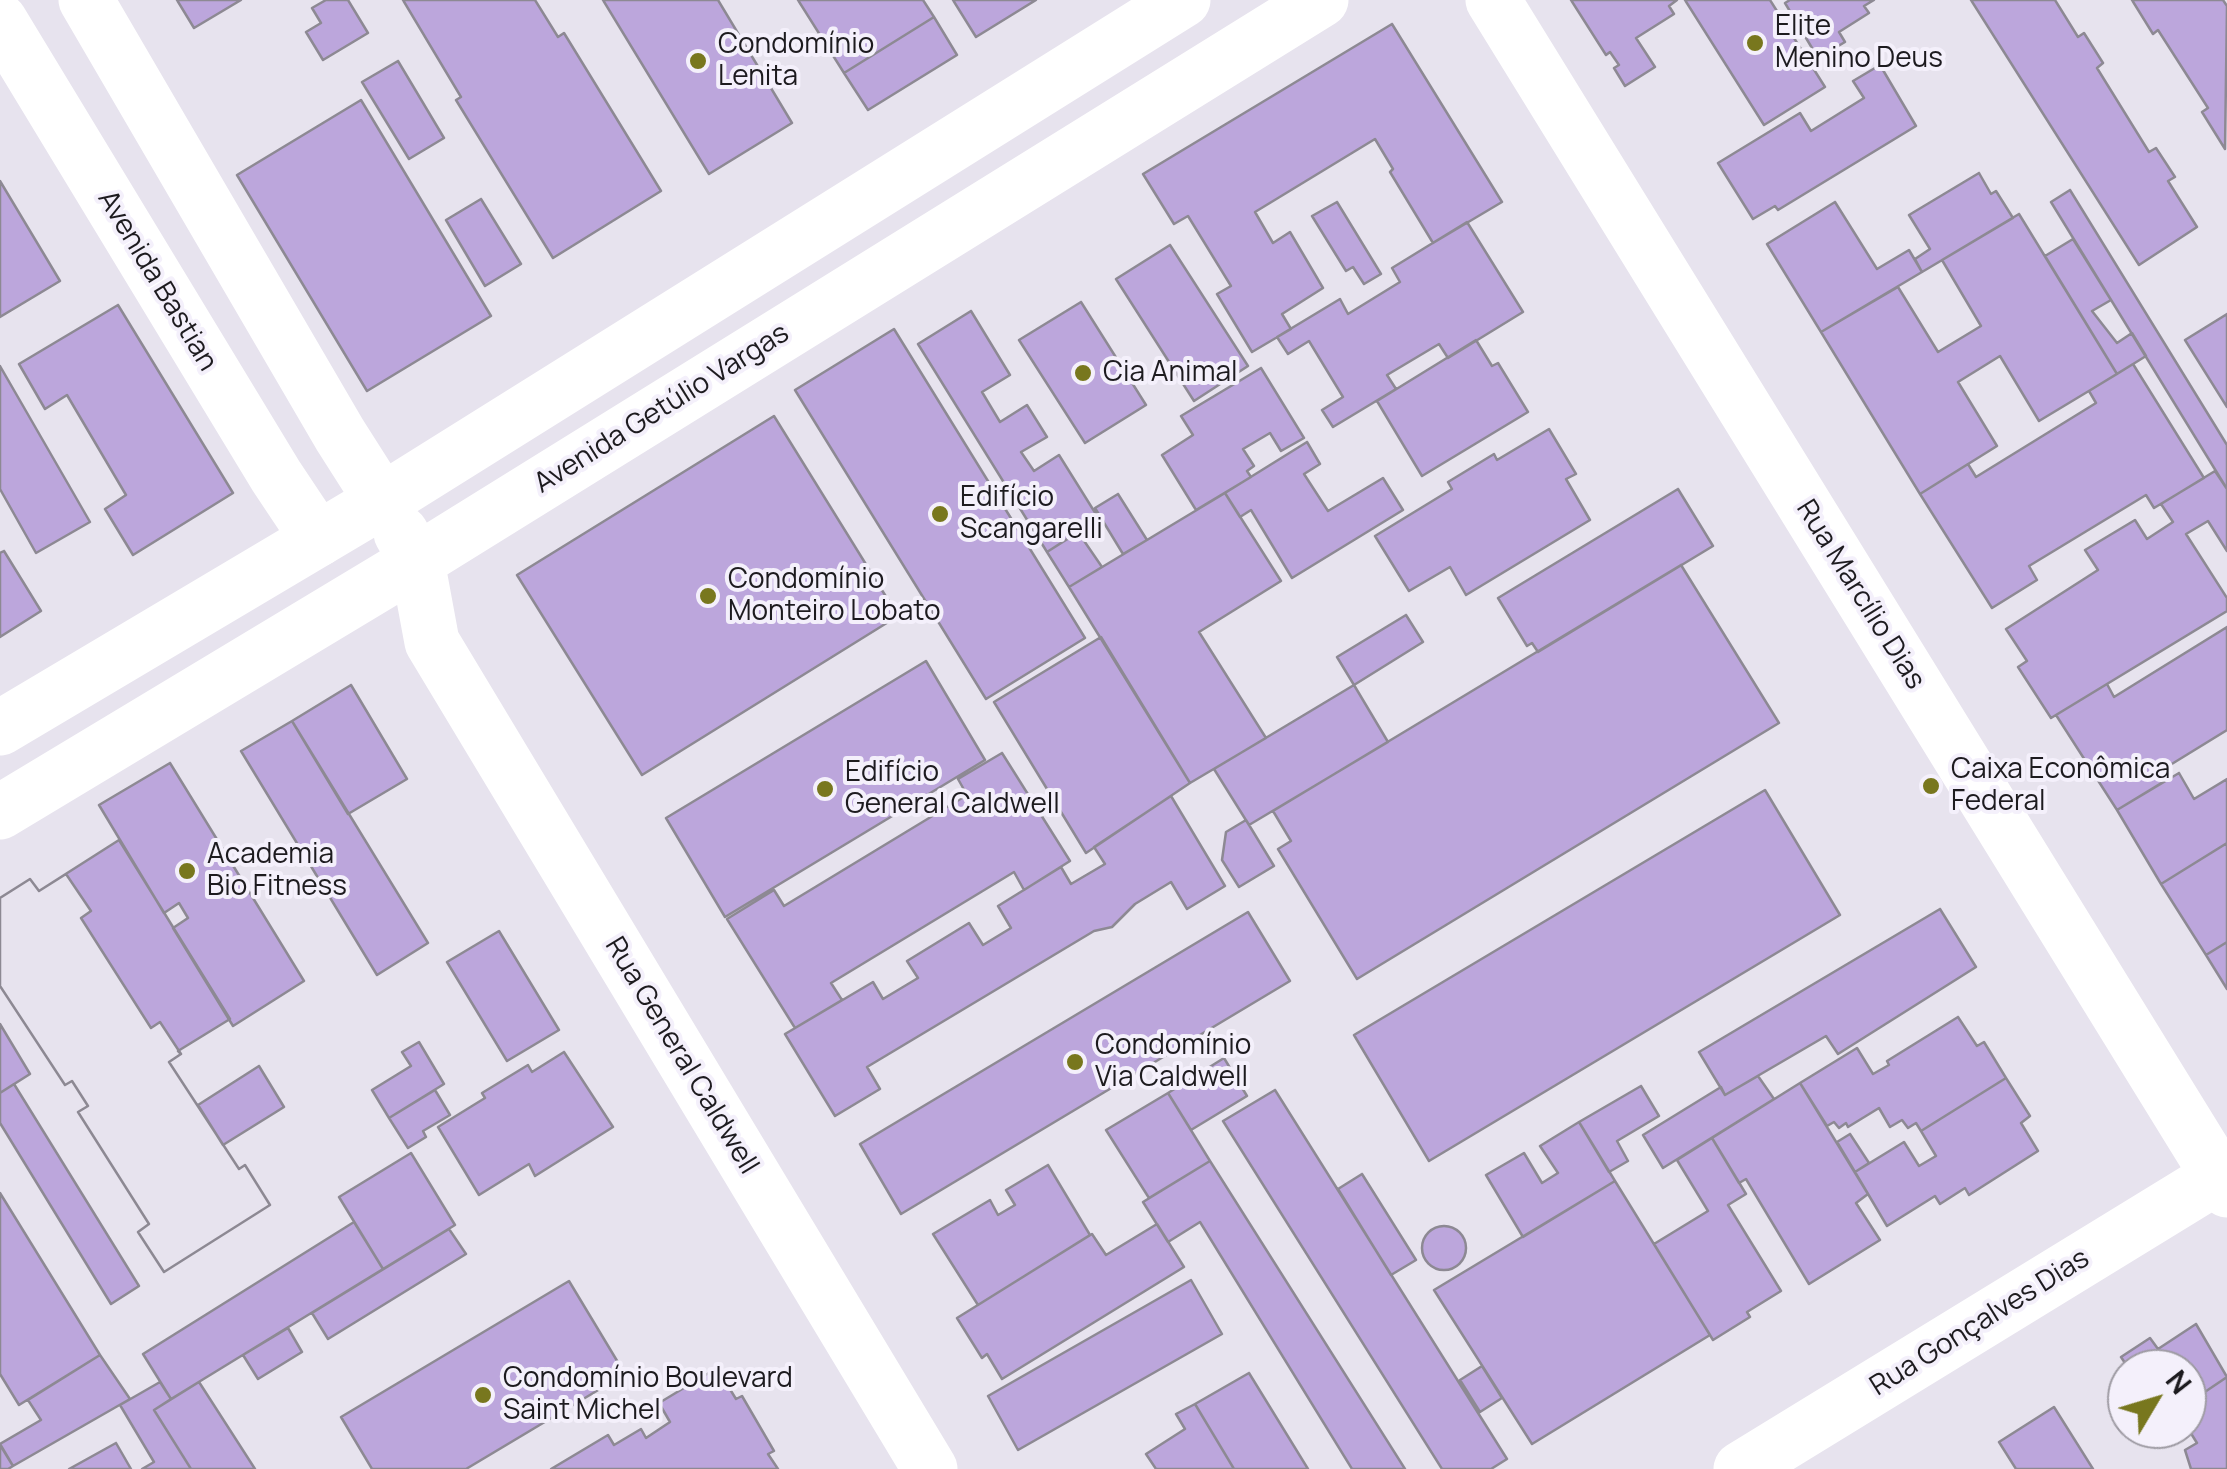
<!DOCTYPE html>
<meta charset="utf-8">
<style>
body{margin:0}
#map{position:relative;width:2227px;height:1469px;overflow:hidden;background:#e7e3ee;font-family:Manrope,sans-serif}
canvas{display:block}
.north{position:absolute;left:2107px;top:1349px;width:100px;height:100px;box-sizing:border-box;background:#f4f0fb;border:2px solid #9e9ba3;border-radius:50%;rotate:52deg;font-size:28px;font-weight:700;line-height:40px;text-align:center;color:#1d1b1f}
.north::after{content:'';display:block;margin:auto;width:35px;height:45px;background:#78771e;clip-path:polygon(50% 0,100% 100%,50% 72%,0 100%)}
</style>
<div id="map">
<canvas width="2227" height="1469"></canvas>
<div class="north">N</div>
</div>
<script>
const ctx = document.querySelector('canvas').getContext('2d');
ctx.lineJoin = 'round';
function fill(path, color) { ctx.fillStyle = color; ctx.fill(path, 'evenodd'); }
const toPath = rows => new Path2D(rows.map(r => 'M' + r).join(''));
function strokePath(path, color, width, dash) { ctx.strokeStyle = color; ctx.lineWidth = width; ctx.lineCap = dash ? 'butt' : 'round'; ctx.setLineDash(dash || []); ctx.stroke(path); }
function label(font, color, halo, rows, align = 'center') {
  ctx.font = font + ' Manrope,sans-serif'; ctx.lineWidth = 8; ctx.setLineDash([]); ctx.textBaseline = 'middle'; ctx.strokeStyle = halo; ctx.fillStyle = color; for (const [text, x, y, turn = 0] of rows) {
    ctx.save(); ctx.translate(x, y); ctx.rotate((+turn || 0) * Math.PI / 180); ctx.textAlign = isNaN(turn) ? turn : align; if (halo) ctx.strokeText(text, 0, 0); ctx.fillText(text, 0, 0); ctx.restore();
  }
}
const building = toPath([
 [177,0,241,0,194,28,177,0],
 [326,0,348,0,368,33,323,60,306,32,321,23,312,8,326,0],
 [403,0,535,0,558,37,564,33,661,191,553,258,456,100,461,97,403,0],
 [603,0,718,0,792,123,709,174,603,0],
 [798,0,923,0,934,17,844,73,798,0],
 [953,0,1036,0,976,37,953,0],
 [1571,0,1677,0,1669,6,1674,14,1636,38,1655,67,1625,86,1614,68,1619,65,1610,52,1606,55,1571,0],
 [1685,0,1770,0,1825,87,1764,125,1685,0],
 [1790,0,1874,0,1864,6,1869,13,1839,32,1845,42,1818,58,1785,3,1790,0],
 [1971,0,2055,0,2078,37,2084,33,2103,63,2097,68,2149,152,2156,148,2175,177,2168,181,2197,227,2139,265,1971,0],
 [2132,0,2223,0,2227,6,2225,149,2202,112,2208,108,2158,30,2153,34,2132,0],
 [934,17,957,55,868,110,844,73,934,17],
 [1392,24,1502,202,1433,243,1390,172,1393,169,1375,139,1255,212,1273,243,1290,232,1323,288,1282,314,1291,329,1252,352,1217,294,1231,286,1188,216,1174,224,1143,174,1392,24],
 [398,61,444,138,409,159,362,82,398,61],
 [1880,65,1916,126,1778,210,1775,206,1753,219,1718,163,1800,113,1811,131,1864,98,1853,81,1880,65],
 [361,100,491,316,367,391,237,175,361,100],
 [1979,173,1991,194,1996,191,2013,218,1922,272,1915,259,1930,249,1909,215,1979,173],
 [0,181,60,281,0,317,0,181],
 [2070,190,2227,445,2227,489,2051,202,2070,190],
 [481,199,521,264,485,286,446,220,481,199],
 [1337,202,1381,274,1364,284,1353,267,1346,271,1312,216,1337,202],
 [1835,202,1877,269,1909,250,1922,272,1821,332,1767,244,1835,202],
 [2019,214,2117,374,2039,421,2000,356,1958,382,1997,446,1920,494,1821,332,1898,287,1938,352,1981,326,1942,260,2019,214],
 [1467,222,1523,312,1448,358,1439,344,1387,375,1396,389,1333,427,1322,410,1343,397,1309,341,1288,354,1277,337,1340,299,1348,314,1400,282,1392,268,1467,222],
 [2073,239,2111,300,2092,311,2117,343,2132,333,2146,356,2117,374,2045,256,2073,239],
 [1170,245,1248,366,1194,401,1116,279,1170,245],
 [1081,302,1146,405,1085,443,1019,340,1081,302],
 [118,305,233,493,133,555,105,509,126,495,67,395,45,409,19,364,118,305],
 [971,311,1010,375,982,392,1000,422,1027,405,1047,437,1021,452,1034,471,1059,455,1099,519,1047,552,918,344,971,311],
 [2227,314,2227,407,2185,340,2227,314],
 [894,329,1085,638,986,699,795,390,894,329],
 [1476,340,1492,366,1498,363,1528,412,1422,476,1377,401,1476,340],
 [2133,364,2204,478,2154,508,2146,495,2029,566,2037,580,1992,608,1920,494,1968,464,1976,477,2096,403,2089,391,2133,364],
 [0,366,90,522,36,553,0,489,0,366],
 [1261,368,1304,438,1281,451,1270,433,1243,449,1254,466,1247,471,1251,477,1196,510,1162,455,1193,435,1181,416,1261,368],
 [774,416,898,616,642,775,517,575,774,416],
 [1549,429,1576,474,1566,479,1590,520,1466,595,1450,567,1409,591,1375,536,1452,489,1448,482,1494,454,1497,460,1549,429],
 [1307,442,1320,464,1304,474,1328,511,1383,478,1403,510,1292,578,1251,510,1240,517,1225,493,1307,442],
 [2215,471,2227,489,2227,551,2208,521,2186,534,2227,598,2227,611,2051,718,2018,667,2027,661,2006,629,2098,570,2085,550,2135,520,2147,539,2173,522,2161,504,2215,471],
 [1678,489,1713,546,1538,652,1532,643,1527,646,1498,598,1678,489],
 [1225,493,1281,581,1199,632,1266,738,1190,783,1069,587,1225,493],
 [1118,494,1147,540,1123,554,1095,508,1118,494],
 [1078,532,1102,567,1069,587,1047,552,1078,532],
 [4,551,41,611,0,637,0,553,4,551],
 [1681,565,1779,723,1357,979,1278,849,1291,841,1273,811,1681,565],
 [1406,615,1423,642,1354,685,1337,657,1406,615],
 [2227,627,2227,730,2162,770,2168,779,2117,810,2056,715,2107,684,2114,697,2227,627],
 [1101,637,1190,783,1086,853,994,702,1101,637],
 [926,661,985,760,725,917,666,818,926,661],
 [351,685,407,779,348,814,292,721,351,685],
 [1354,685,1388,742,1249,825,1214,769,1354,685],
 [292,721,428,943,377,975,241,751,292,721],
 [1002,753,1070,861,1024,890,1014,872,831,983,842,1000,795,1028,727,919,774,890,784,906,967,795,958,779,1002,753],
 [170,763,304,981,233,1026,173,928,188,918,179,903,164,913,99,805,170,763],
 [2179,773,2194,799,2227,779,2227,843,2161,884,2117,810,2179,773],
 [1765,790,1840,915,1429,1161,1354,1035,1765,790],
 [1171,796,1225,886,1187,909,1171,882,1135,904,1112,927,1094,931,867,1067,880,1089,835,1116,785,1034,873,982,883,999,918,978,907,961,969,923,983,945,1011,928,998,906,1061,867,1071,884,1105,864,1094,847,1171,796],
 [1246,820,1274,866,1239,887,1222,860,1226,832,1246,820],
 [119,840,230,1019,178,1051,181,1054,169,1062,239,1169,245,1165,270,1205,164,1272,138,1232,149,1224,78,1112,88,1106,72,1081,65,1085,0,986,0,898,30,879,39,891,119,840],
 [2227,843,2227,942,2206,955,2161,884,2227,843],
 [66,874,91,911,81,918,151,1028,160,1022,181,1054,169,1062,239,1169,245,1165,270,1205,164,1272,138,1232,149,1224,78,1112,88,1106,72,1081,65,1085,0,986,0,898,30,879,39,891,66,874],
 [1940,909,1976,967,1838,1054,1826,1036,1725,1095,1699,1052,1940,909],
 [1248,912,1290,981,901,1214,860,1144,1248,912],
 [499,931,559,1030,507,1061,447,962,499,931],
 [2227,942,2227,989,2206,955,2227,942],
 [1958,1017,1977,1046,1984,1042,2006,1078,1921,1131,1916,1123,1908,1128,1902,1120,1890,1127,1879,1108,1848,1127,1846,1123,1839,1128,1834,1122,1827,1126,1800,1083,1857,1048,1873,1074,1889,1065,1887,1061,1958,1017],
 [0,1024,30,1074,0,1093,0,1024],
 [419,1042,444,1084,389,1118,372,1090,411,1066,402,1052,419,1042],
 [564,1052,613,1127,535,1176,529,1164,479,1195,438,1127,485,1098,482,1093,528,1065,532,1072,564,1052],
 [1224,1058,1247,1096,1191,1130,1168,1093,1224,1058],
 [259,1066,284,1107,223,1145,198,1105,259,1066],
 [1758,1076,1774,1099,1663,1168,1643,1135,1721,1087,1725,1095,1758,1076],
 [2006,1078,2030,1116,2021,1123,2038,1151,1969,1195,1965,1188,1940,1204,1935,1196,1887,1226,1855,1172,1904,1142,1919,1166,1936,1156,1921,1131,2006,1078],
 [1800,1083,1868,1194,1856,1203,1880,1240,1809,1284,1746,1179,1739,1183,1712,1138,1800,1083],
 [14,1084,139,1286,111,1304,0,1123,0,1093,14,1084],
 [1641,1086,1659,1116,1617,1141,1628,1161,1609,1172,1579,1122,1641,1086],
 [435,1090,450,1115,423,1131,426,1137,408,1148,389,1118,435,1090],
 [1275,1090,1507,1459,1491,1469,1442,1469,1223,1121,1275,1090],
 [1168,1093,1210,1161,1149,1198,1106,1130,1168,1093],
 [1579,1122,1615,1181,1523,1237,1486,1175,1524,1153,1542,1183,1558,1173,1540,1146,1579,1122],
 [1850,1134,1869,1163,1855,1172,1837,1142,1850,1134],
 [1712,1138,1746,1194,1728,1205,1781,1291,1747,1312,1750,1317,1713,1340,1654,1244,1708,1211,1677,1160,1712,1138],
 [411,1153,455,1225,383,1269,339,1197,411,1153],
 [1210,1161,1405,1469,1352,1469,1200,1222,1168,1242,1143,1202,1210,1161],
 [1048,1165,1090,1235,978,1305,933,1234,990,1200,998,1215,1015,1205,1006,1190,1048,1165],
 [1362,1174,1416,1260,1391,1275,1338,1189,1362,1174],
 [1615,1181,1710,1335,1532,1444,1434,1290,1615,1181],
 [0,1193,100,1355,19,1405,0,1374,0,1193],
 [354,1222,383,1269,171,1399,143,1354,354,1222],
 [1157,1224,1184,1267,1002,1379,987,1354,982,1358,957,1318,1092,1234,1106,1255,1157,1224],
 '1422 1248a22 22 0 1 1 44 0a22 22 0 1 1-44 0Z',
 [449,1229,466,1254,328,1339,312,1313,449,1229],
 [1191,1280,1222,1334,1018,1450,988,1396,1191,1280],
 [569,1281,625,1374,466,1469,372,1469,341,1417,569,1281],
 [2196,1324,2227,1377,2187,1404,2187,1369,2129,1369,2121,1357,2150,1338,2158,1349,2196,1324],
 [288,1328,302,1352,258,1379,243,1355,288,1328],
 [100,1355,130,1399,13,1466,0,1444,41,1420,28,1400,100,1355],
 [1482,1366,1502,1398,1480,1412,1460,1380,1482,1366],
 [717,1368,736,1399,742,1396,774,1451,768,1454,778,1469,551,1469,608,1435,614,1445,641,1429,646,1438,670,1422,659,1403,717,1368],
 [1249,1373,1308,1469,1234,1469,1195,1404,1249,1373],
 [2227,1377,2227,1469,2191,1469,2185,1450,2197,1443,2187,1427,2187,1404,2227,1377],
 [160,1382,171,1399,154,1410,191,1469,142,1469,154,1462,120,1405,160,1382],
 [199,1382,255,1469,191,1469,154,1410,199,1382],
 [1195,1404,1234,1469,1156,1469,1146,1454,1185,1429,1176,1414,1195,1404],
 [2054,1407,2093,1469,2016,1469,1999,1442,2054,1407],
 [116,1443,131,1469,69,1469,116,1443],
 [0,1445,13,1466,8,1469,0,1469,0,1445]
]);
fill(building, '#bca6dc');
strokePath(building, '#8d8993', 2.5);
strokePath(toPath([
 [86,0,340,435,382,501],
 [1493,0,2227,1190],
 [0,21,276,476,318,539],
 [1741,1469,2219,1176]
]), '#fff', 55);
strokePath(toPath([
 [401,533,417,561,432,642,930,1469],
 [0,728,382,501,1183,0],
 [0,812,417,561,1321,0]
]), '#fff', 55);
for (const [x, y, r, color] of [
 [1755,43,10,"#78771e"],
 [698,61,10,"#78771e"],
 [1083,373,10,"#78771e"],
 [940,514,10,"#78771e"],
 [708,596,10,"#78771e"],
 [1931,786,10,"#78771e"],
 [825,789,10,"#78771e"],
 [187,871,10,"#78771e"],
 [1075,1062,10,"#78771e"],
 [483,1395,10,"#78771e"]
]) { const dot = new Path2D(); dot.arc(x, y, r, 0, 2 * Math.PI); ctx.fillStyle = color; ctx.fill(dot); strokePath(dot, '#f4f0fb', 4); }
label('28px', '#1d1b1f', '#f4f0fb', [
 ["Elite",1775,27],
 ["Menino Deus",1775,59],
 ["Condomínio",718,45],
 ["Lenita",718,77],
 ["Cia Animal",1103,373],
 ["Edifício",960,498],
 ["Scangarelli",960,530],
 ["Condomínio",728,580],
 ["Monteiro Lobato",728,612],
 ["Caixa Econômica",1951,770],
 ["Federal",1951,802],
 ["Edifício",845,773],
 ["General Caldwell",845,805],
 ["Academia",207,855],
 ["Bio Fitness",207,887],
 ["Condomínio",1095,1046],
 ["Via Caldwell",1095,1078],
 ["Condomínio Boulevard",503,1379],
 ["Saint Michel",503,1411]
], 'left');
label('28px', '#1d1b1f', '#f4f0fb', [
 ["Avenida Bastian",157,281,59],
 ["Avenida Getúlio Vargas",662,409,-32],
 ["Rua Marcílio Dias",1860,595,58],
 ["Rua General Caldwell",681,1056,59],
 ["Rua Gonçalves Dias",1980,1323,-32]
]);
</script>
